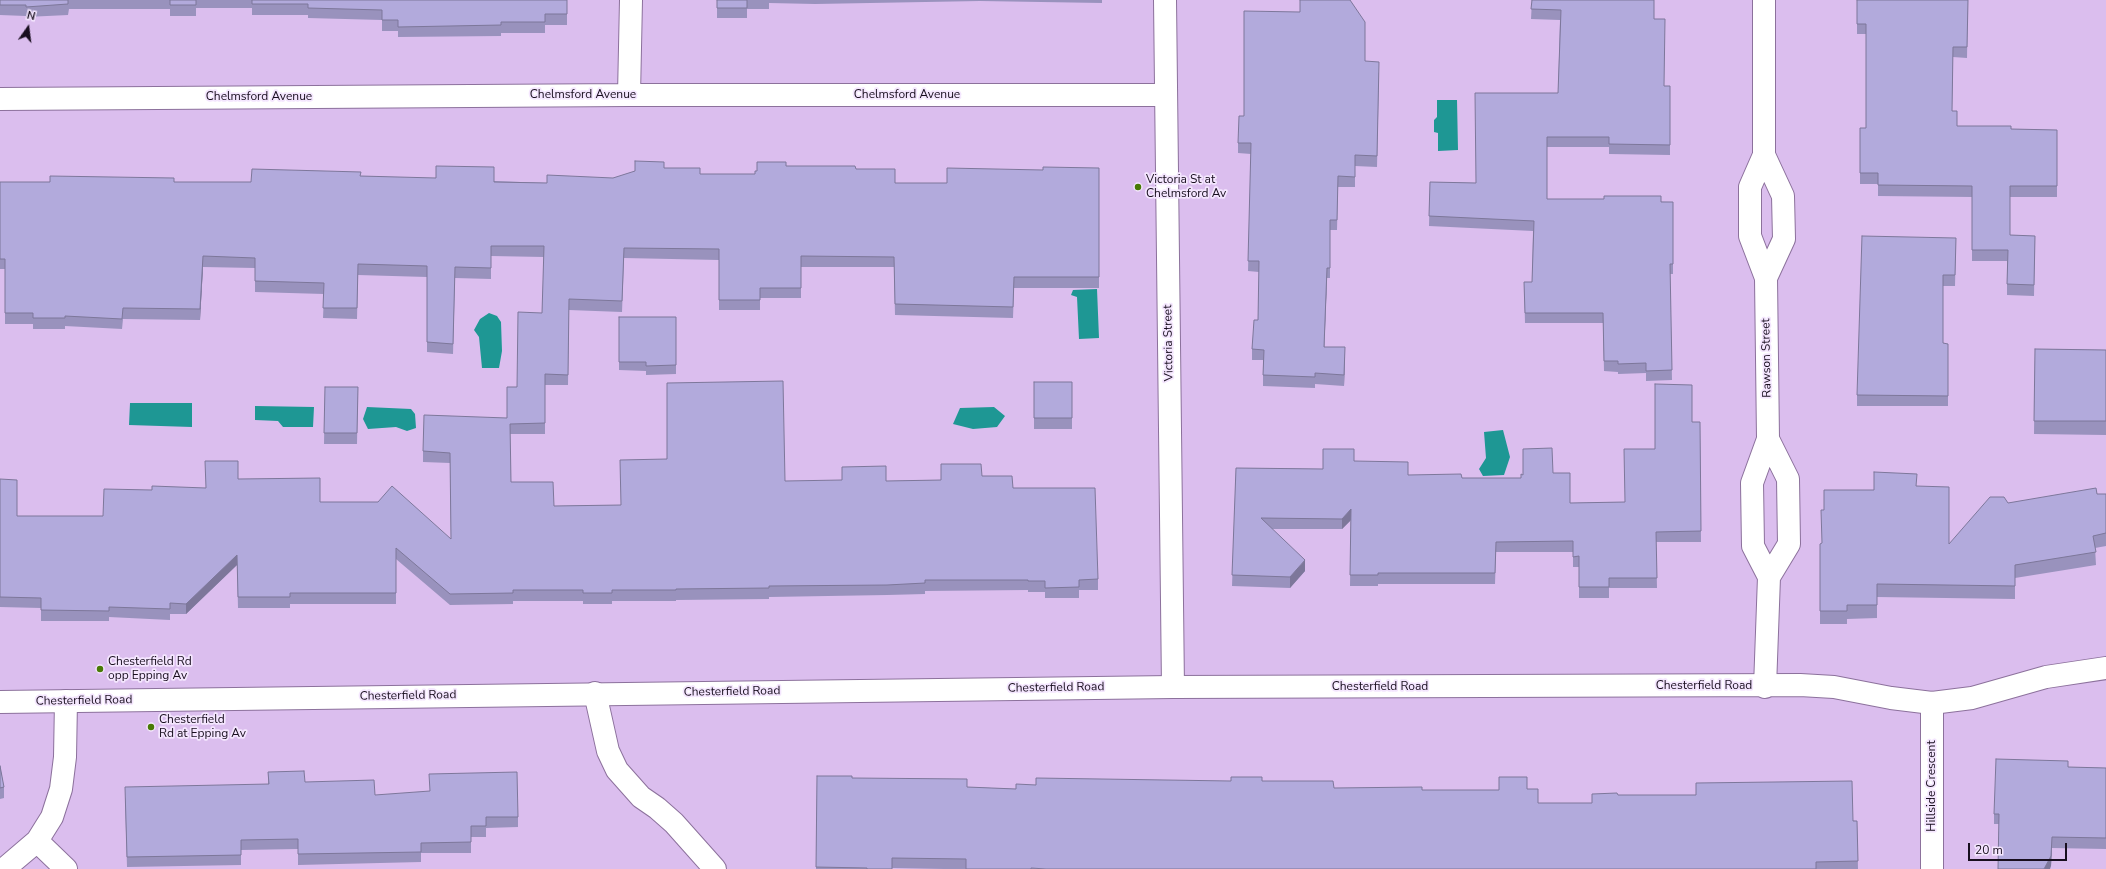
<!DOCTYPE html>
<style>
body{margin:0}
#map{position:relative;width:2106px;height:869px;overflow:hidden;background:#dbbeee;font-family:"Nunito Sans",sans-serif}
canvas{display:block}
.north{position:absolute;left:8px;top:8px;width:40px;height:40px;-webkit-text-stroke:3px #f4e6fe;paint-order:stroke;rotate:14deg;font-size:11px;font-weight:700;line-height:16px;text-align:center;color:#180e1e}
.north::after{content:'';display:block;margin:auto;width:14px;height:18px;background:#180e1e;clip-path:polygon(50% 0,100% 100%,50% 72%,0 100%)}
.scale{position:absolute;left:1968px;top:843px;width:99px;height:18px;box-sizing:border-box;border:2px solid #180e1e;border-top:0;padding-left:5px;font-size:12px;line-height:14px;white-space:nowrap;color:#180e1e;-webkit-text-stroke:3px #f4e6fe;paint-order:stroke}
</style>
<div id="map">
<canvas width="2106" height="869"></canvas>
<div class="north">N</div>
<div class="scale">20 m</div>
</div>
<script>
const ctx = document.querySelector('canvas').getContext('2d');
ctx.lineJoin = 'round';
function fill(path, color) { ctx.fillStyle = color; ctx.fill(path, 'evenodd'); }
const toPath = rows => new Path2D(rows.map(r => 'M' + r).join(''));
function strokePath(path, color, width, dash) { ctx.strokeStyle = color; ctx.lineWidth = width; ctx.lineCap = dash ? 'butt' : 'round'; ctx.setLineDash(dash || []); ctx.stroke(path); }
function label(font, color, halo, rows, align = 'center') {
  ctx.font = font + ' "Nunito Sans",sans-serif'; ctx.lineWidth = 3.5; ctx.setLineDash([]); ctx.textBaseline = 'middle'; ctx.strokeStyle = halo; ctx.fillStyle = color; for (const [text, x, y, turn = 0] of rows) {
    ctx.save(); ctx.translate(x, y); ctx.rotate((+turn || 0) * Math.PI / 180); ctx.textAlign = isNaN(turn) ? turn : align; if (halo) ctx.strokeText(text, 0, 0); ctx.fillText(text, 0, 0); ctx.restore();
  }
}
fill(toPath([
 [1437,100,1457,100,1458,150,1438,151,1438,133,1434,132,1434,120,1437,117],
 [1097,289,1099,338,1079,339,1077,297,1071,295,1073,290],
 [489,313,497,316,501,322,502,351,499,368,482,368,479,337,474,330,480,319],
 [130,403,192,403,192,427,129,425],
 [255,406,314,407,313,427,283,427,278,421,255,420],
 [367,407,411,409,415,414,416,428,407,431,396,427,368,429,363,419],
 [994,407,1005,416,997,427,973,429,953,424,960,408],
 [1503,430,1510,457,1504,475,1483,476,1479,469,1486,458,1484,432]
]), '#1e9794');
const street = toPath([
 [1165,0,1173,687],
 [1764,0,1764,155,1783,196,1784,239,1766,278],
 [629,95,631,0],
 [0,99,629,95,1165,95],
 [1764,155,1750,187,1750,236,1766,278,1768,439,1752,483,1753,546,1769,577,1765,687],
 [1768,439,1788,479,1789,544,1769,577],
 [595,693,608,751,617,770,641,797,657,808,674,823,715,869],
 [1932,703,1932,869],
 [37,841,66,869],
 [4,869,37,841,52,817,61,789,65,757,66,701]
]);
const secondary = toPath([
 [0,702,1173,687,1800,685,1834,687,1891,698,1932,703,1972,698,2046,677,2106,668]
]);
strokePath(street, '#8c719c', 24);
strokePath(secondary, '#8c719c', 24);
strokePath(street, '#fff', 22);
strokePath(secondary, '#fff', 22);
fill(toPath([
 [0,0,567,0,567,25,545,25,545,33,501,33,501,36,398,37,398,31,382,31,382,20,308,18,308,15,252,15,252,8,196,8,196,16,170,16,170,9,69,9,68,15,26,17,26,16,0,15],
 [717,0,1102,0,1102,3,980,1,815,4,769,3,769,9,747,9,747,18,717,18],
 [1532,0,1654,19,1664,86,1670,86,1670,155,1609,154,1609,147,1547,147,1547,199,1673,202,1673,274,1670,274,1672,380,1646,381,1646,373,1618,374,1618,372,1604,371,1603,323,1525,323,1524,282,1532,282,1533,231,1429,226,1430,182,1476,183,1558,93,1560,20,1531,19],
 [1857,0,1968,0,1967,58,1953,57,1952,111,1957,126,2011,129,2057,130,2057,197,2010,197,2010,235,2035,236,2034,296,2007,295,2007,261,1972,261,1972,197,1878,196,1878,184,1860,184,1860,128,1866,128,1866,34,1857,34],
 [1300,12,1379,73,1377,167,1355,166,1355,187,1338,187,1337,230,1330,230,1330,278,1327,278,1324,347,1345,358,1344,386,1315,384,1315,388,1263,386,1263,360,1252,360,1252,349,1258,320,1259,272,1248,271,1251,154,1238,153,1238,143,1244,116],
 [786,166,856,169,895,183,947,183,1043,170,1099,168,1099,288,1014,288,1013,318,895,315,894,267,801,267,801,298,760,298,760,310,719,310,719,260,624,258,622,312,569,310,568,385,545,385,545,434,510,434,511,482,554,506,621,505,785,481,886,481,941,480,982,476,1013,488,1098,579,1098,590,1079,590,1079,598,1045,598,1045,592,1028,592,1028,590,925,591,925,594,887,595,769,597,769,599,676,600,676,601,612,601,612,604,583,604,583,601,513,601,513,604,450,605,396,559,396,604,290,604,290,608,238,608,237,565,186,614,170,614,170,620,109,617,109,621,41,621,41,608,0,607,0,479,17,516,103,516,152,490,206,488,238,479,451,539,450,463,423,462,423,451,507,418,542,313,544,257,491,256,491,279,455,278,453,354,427,352,427,277,358,275,357,319,323,318,324,294,255,292,255,268,203,267,200,320,123,319,122,329,65,326,65,329,33,329,33,324,5,324,5,269,0,269,0,182,251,182,361,176,547,183,613,178,664,168,700,174,755,174,757,171],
 [1956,238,1955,286,1943,286,1943,343,1948,344,1948,406,1857,406,1857,395],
 [619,317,676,317,676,374,646,375,646,371,619,370],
 [2035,349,2106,350,2106,435,2034,434],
 [1034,382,1072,382,1072,429,1034,429],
 [325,387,358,387,357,444,324,444],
 [1692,422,1700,422,1701,542,1656,542,1657,588,1609,588,1609,598,1579,598,1579,567,1573,567,1573,552,1496,552,1495,584,1378,584,1378,586,1350,586,1351,520,1342,529,1272,529,1305,571,1290,588,1232,586,1236,468,1323,469,1354,461,1408,475,1462,478,1521,478,1523,475,1553,473,1570,503,1625,502,1655,449],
 [1917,486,1949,544,2008,503,2097,494,2106,494,2106,546,2095,548,2096,565,2015,578,2015,599,1877,597,1877,618,1847,619,1847,624,1820,624,1820,544,1822,544,1824,510],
 [0,766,4,787,4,798,0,799],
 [2068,767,2106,768,2106,849,2052,848,2051,866,1999,824,1994,824,1994,814],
 [268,772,305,782,375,795,518,817,518,827,486,828,486,837,471,837,471,853,421,853,421,862,298,865,298,849,241,850,241,865,127,867,125,798,268,784],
 [817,776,967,787,1016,789,1036,785,1262,781,1334,788,1422,790,1499,790,1527,789,1538,803,1592,803,1618,795,1857,821,1858,869,944,869,892,868,892,869,816,869]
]), '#9992bd');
fill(toPath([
 [203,256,203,267,200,320,200,309],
 [1327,268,1327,278,1324,357,1324,347],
 [1345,347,1345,358,1344,386,1344,375],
 [1351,509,1351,520,1342,529,1342,519],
 [237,555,237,565,186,614,186,604],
 [1305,560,1305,571,1290,588,1290,577],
 [2052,848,2051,866,2050,869,2044,869]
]), '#7d779a');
const building = toPath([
 [0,0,68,0,68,4,26,7,26,5,0,5,0,0],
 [170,0,196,0,196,5,170,5,170,0],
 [252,0,567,0,567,14,545,14,545,22,501,22,501,25,398,27,398,20,382,20,382,10,308,8,308,4,252,4,252,0],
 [717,0,747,0,747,8,717,8,717,0],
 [1300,0,1350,0,1365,22,1365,61,1379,62,1377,156,1355,155,1355,177,1338,176,1337,220,1330,220,1330,268,1327,268,1324,347,1345,347,1344,375,1315,373,1315,377,1263,375,1264,350,1252,349,1254,320,1258,320,1259,261,1248,261,1251,143,1238,143,1239,116,1244,116,1244,11,1300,12,1300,0],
 [1532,0,1654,0,1654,19,1665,19,1664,86,1670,86,1670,145,1609,144,1609,137,1547,137,1547,199,1604,199,1604,196,1661,196,1661,202,1673,202,1673,264,1670,264,1672,370,1646,371,1646,363,1618,364,1618,361,1604,361,1603,313,1525,313,1524,282,1532,282,1534,221,1429,216,1430,182,1476,183,1475,93,1558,93,1561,10,1531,9,1532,0],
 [1857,0,1968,0,1967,47,1953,47,1952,111,1957,111,1957,126,2011,126,2011,129,2057,130,2057,186,2010,186,2010,235,2035,236,2034,285,2007,284,2008,250,1972,250,1972,186,1878,185,1878,173,1860,173,1860,128,1866,128,1866,24,1857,24,1857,0],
 [635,161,664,162,664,168,700,168,700,174,755,174,755,171,757,171,757,162,786,162,786,166,855,166,856,169,895,169,895,183,947,183,947,168,1043,170,1043,167,1099,168,1099,277,1014,277,1013,307,895,304,894,257,801,256,801,288,760,288,760,300,719,300,719,249,624,248,622,301,569,299,568,375,545,374,545,423,510,424,511,482,553,482,554,506,621,505,620,460,667,459,667,383,783,381,785,481,842,480,842,467,886,466,886,481,941,480,941,464,981,464,982,476,1012,476,1013,488,1095,488,1098,579,1079,580,1079,587,1045,588,1045,581,1028,581,1028,580,925,580,925,583,887,585,769,586,769,588,676,589,676,590,612,590,612,593,583,593,583,590,513,590,513,593,450,594,396,548,396,593,290,593,290,597,238,597,237,555,186,604,170,603,170,609,109,607,109,611,41,610,41,598,0,597,0,479,17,480,17,516,103,516,104,489,152,490,152,486,206,488,205,461,238,461,238,479,320,478,320,502,378,502,392,486,451,539,450,453,423,451,424,415,507,418,507,387,517,387,518,312,542,313,544,246,491,246,491,268,455,267,453,344,427,342,427,266,358,264,357,308,323,308,324,283,255,281,255,258,203,256,200,309,123,308,122,319,65,316,65,318,33,318,33,313,5,313,5,259,0,259,0,182,50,182,50,176,174,178,174,182,251,182,252,169,361,172,360,176,436,178,436,166,494,167,494,182,547,183,547,175,613,178,635,171,635,161],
 [1862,236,1956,238,1955,275,1943,275,1943,343,1948,344,1948,396,1857,395,1862,236],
 [619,317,676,317,676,365,646,366,646,362,619,362,619,317],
 [2035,349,2106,350,2106,421,2034,421,2035,349],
 [1034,382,1072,382,1072,418,1034,418,1034,382],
 [1655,384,1692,385,1692,422,1700,422,1701,531,1656,532,1657,578,1609,578,1609,587,1579,587,1579,556,1573,557,1573,541,1496,542,1495,573,1378,573,1378,575,1350,575,1351,509,1342,519,1261,518,1305,560,1290,577,1232,575,1236,468,1323,469,1323,449,1354,449,1354,461,1408,462,1408,475,1461,474,1462,478,1521,478,1521,474,1523,475,1523,449,1552,448,1553,473,1570,473,1570,503,1625,502,1624,449,1655,449,1655,384],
 [325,387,358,387,357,433,324,433,325,387],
 [1874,472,1917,474,1916,486,1949,487,1949,544,1990,497,2004,497,2008,503,2096,488,2097,494,2106,494,2106,533,2093,536,2096,552,2015,565,2015,586,1877,584,1877,605,1847,605,1847,611,1820,611,1820,544,1822,543,1821,510,1824,510,1824,490,1874,490,1874,472],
 [1996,759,2068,761,2068,767,2106,768,2106,838,2052,837,2051,856,2044,869,1998,869,1999,814,1994,814,1996,759],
 [0,766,4,787,0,788,0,766],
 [304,771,305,782,374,780,375,795,430,791,429,774,517,772,518,817,486,817,486,826,471,826,471,842,421,843,421,852,298,854,298,839,241,840,241,855,127,857,125,787,269,784,268,772,304,771],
 [817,776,852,776,852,778,967,779,967,787,1016,789,1016,784,1036,785,1036,778,1231,781,1231,777,1262,777,1262,781,1333,781,1334,788,1422,787,1422,790,1499,790,1499,777,1527,777,1527,789,1538,789,1538,803,1592,803,1592,794,1617,793,1618,795,1696,795,1696,783,1852,781,1853,821,1857,821,1858,861,1816,862,1816,869,1046,869,1031,868,1031,869,966,869,966,859,892,858,892,869,867,869,867,868,816,867,817,776]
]);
fill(building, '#b2aadc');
strokePath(building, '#7d779a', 1);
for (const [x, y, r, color] of [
 [1138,187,4,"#487a05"],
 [100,669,4,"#487a05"],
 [151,727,4,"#487a05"]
]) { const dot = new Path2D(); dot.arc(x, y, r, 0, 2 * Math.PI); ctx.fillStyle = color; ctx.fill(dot); strokePath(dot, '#f4e6fe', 1.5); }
label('12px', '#180e1e', '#f4e6fe', [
 ["Chelmsford Avenue",583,95],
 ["Chelmsford Avenue",907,95],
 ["Chelmsford Avenue",259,97],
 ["Victoria Street",1169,343,-91],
 ["Rawson Street",1767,358,-91],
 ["Chesterfield Road",1704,686],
 ["Chesterfield Road",1380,687],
 ["Chesterfield Road",1056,688,-1],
 ["Chesterfield Road",732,692,-1],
 ["Chesterfield Road",408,696,-1],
 ["Chesterfield Road",84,701,-1],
 ["Hillside Crescent",1932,786,-90]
]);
label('12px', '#180e1e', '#f4e6fe', [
 ["Victoria St at",1146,180],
 ["Chelmsford Av",1146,194],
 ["Chesterfield Rd",108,662],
 ["opp Epping Av",108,676],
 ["Chesterfield",159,720],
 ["Rd at Epping Av",159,734]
], 'left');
</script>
